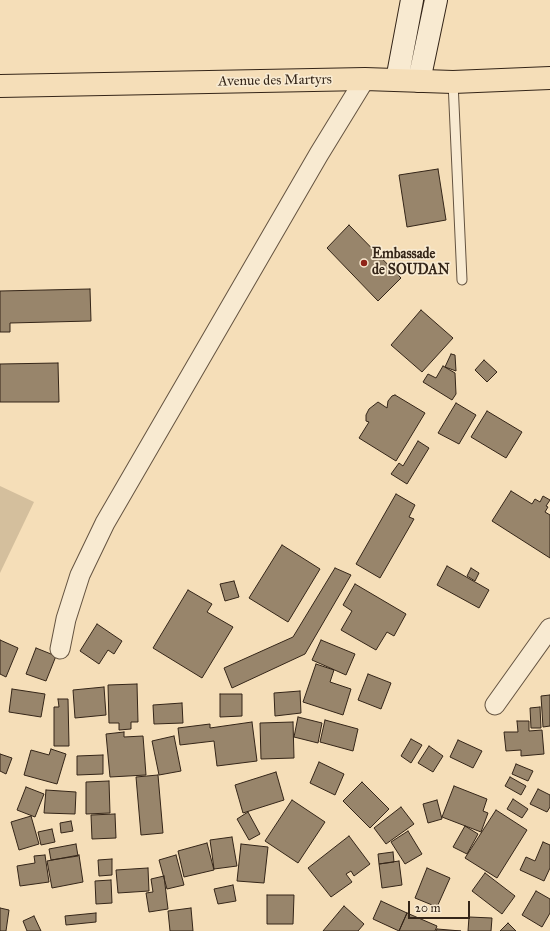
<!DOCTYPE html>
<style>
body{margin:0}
#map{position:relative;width:550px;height:931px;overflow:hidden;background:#f5deb8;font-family:"IM FELL Great Primer",serif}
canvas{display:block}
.scale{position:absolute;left:408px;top:901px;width:62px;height:18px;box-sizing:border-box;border:2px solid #342518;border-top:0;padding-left:5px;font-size:12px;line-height:14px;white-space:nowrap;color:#342518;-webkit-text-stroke:3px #f8ead1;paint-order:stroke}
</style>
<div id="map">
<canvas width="550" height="931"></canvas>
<div class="scale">20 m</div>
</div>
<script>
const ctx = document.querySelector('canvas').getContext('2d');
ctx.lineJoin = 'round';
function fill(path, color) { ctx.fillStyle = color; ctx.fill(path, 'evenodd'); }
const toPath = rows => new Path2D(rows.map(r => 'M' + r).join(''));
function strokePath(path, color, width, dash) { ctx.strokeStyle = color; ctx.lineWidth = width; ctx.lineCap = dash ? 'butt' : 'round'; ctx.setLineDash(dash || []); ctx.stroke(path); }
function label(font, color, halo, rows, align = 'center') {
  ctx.font = font + ' "IM FELL Great Primer",serif'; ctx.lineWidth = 3.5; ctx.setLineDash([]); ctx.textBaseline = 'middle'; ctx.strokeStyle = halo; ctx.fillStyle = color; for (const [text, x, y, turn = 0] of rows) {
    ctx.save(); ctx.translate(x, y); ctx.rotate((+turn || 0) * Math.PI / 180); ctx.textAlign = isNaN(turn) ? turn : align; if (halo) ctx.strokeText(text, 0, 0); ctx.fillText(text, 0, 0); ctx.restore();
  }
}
fill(toPath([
 [0,486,34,502,0,573]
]), '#d4bf9d');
const building = toPath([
 [438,169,446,220,407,227,399,175,438,169],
 [349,225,401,278,378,301,327,248,349,225],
 [90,289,91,321,10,323,10,332,0,332,0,291,90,289],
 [421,310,453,338,422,372,391,345,421,310],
 [451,354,455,355,456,371,445,367,451,354],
 [484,360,497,372,487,382,475,370,484,360],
 [58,363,59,402,0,402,0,364,58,363],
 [443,366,455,373,456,394,452,400,423,382,428,374,436,378,443,366],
 [395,395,425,413,396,461,359,438,369,422,366,421,366,415,369,409,378,402,387,408,388,401,392,396,395,395],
 [456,403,476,415,459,444,438,433,456,403],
 [487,411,522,432,506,458,471,437,487,411],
 [418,441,429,448,407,484,391,474,399,463,403,466,418,441],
 [511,491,532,504,535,499,540,502,543,496,550,500,546,506,548,507,545,512,550,515,550,558,492,521,511,491],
 [396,494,415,505,409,517,414,519,380,578,356,564,396,494],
 [282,545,320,569,288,622,249,598,282,545],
 [447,566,489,590,479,608,437,585,447,566],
 [335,568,351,575,305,654,232,688,224,668,293,637,335,568],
 [471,568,479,573,475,581,467,576,471,568],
 [234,581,239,597,225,601,220,584,234,581],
 [355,584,406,614,394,636,387,632,376,650,341,630,352,611,343,605,355,584],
 [188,590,212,604,207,612,233,627,202,678,153,648,188,590],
 [97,624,122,641,114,654,108,650,99,664,80,651,97,624],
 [0,640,18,648,6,677,0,674,0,640],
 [321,640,355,654,346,675,312,660,321,640],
 [36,648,56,656,46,681,26,674,36,648],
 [316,664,334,670,330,682,351,689,343,715,303,702,316,664],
 [368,674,391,683,381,709,358,700,368,674],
 [137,684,138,722,131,722,131,729,119,730,119,723,109,723,108,685,137,684],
 [104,687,106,715,75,718,73,690,104,687],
 [12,689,45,694,41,717,9,712,12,689],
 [300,691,301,713,275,716,274,693,300,691],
 [220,694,242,694,242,716,220,717,220,694],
 [550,695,550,726,543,727,541,696,550,695],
 [58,699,68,699,69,746,54,746,54,707,59,707,58,699],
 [182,703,183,723,154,724,153,705,182,703],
 [540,707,541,728,531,728,530,708,540,707],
 [298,717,322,723,318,743,294,737,298,717],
 [325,720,358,729,353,751,320,742,325,720],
 [517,721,529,721,529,731,542,730,544,754,521,756,521,750,506,751,504,732,518,732,517,721],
 [252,722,257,761,217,766,214,741,180,745,178,728,210,724,210,728,252,722],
 [293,722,294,758,261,759,260,723,293,722],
 [124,732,124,737,143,736,146,775,110,777,106,734,124,732],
 [174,736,181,771,159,775,152,741,174,736],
 [411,739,422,745,411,763,401,756,411,739],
 [458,740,482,751,473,768,450,757,458,740],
 [429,746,443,756,433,772,418,763,429,746],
 [51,749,66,754,57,784,24,775,31,750,49,755,51,749],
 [0,754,12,758,6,774,0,771,0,754],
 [103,755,103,774,77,775,77,756,103,755],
 [319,762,344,774,335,795,310,783,319,762],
 [516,764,533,771,528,781,512,774,516,764],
 [276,772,284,800,243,813,235,785,276,772],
 [158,775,163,833,141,835,136,777,158,775],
 [510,777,526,786,521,795,505,786,510,777],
 [109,781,110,813,86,814,86,782,109,781],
 [362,782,389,809,370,828,343,801,362,782],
 [454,786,487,799,483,811,488,813,481,832,442,817,454,786],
 [26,787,44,794,35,817,17,810,26,787],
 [538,789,550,795,550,807,547,812,530,804,538,789],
 [46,790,76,792,75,814,44,813,46,790],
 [513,799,528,809,522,818,507,809,513,799],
 [292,800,325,822,298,863,265,841,292,800],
 [437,800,442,819,428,823,423,804,437,800],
 [401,807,414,824,386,844,374,828,401,807],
 [496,810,527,830,497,878,465,858,496,810],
 [248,812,260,834,249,840,237,819,248,812],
 [115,814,116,838,92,839,91,815,115,814],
 [31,816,39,844,19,850,11,822,31,816],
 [71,821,73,831,61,833,60,823,71,821],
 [465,826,478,834,467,854,453,847,465,826],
 [52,829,55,842,41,845,38,832,52,829],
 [408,831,422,854,405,864,391,842,408,831],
 [349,836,370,864,354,876,351,871,346,874,352,882,331,897,308,868,349,836],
 [232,837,237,866,214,869,210,840,232,837],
 [543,842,550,845,550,868,544,881,520,870,526,857,535,861,543,842],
 [207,843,214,870,184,877,178,851,207,843],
 [76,844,78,856,51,860,49,849,76,844],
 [241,844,268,847,264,883,237,881,241,844],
 [393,852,394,862,379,864,378,854,393,852],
 [45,855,49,882,20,886,17,866,35,863,34,856,45,855],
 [79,855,83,882,52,888,47,861,79,855],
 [176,855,184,885,167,889,159,860,176,855],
 [112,859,112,875,99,876,98,860,112,859],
 [399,861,402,885,382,888,379,864,399,861],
 [148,868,149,891,118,893,116,870,148,868],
 [427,868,450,878,437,907,415,898,427,868],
 [485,873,515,896,502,914,472,891,485,873],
 [164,876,168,909,149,912,146,893,153,892,151,879,164,876],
 [111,880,112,903,96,904,95,881,111,880],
 [233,885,236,901,218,904,214,889,233,885],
 [536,891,550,899,550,913,542,927,522,915,536,891],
 [267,895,294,895,293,924,267,924,267,895],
 [381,901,407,913,399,931,373,919,381,901],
 [344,906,364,924,358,931,323,931,344,906],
 [0,908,9,910,6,931,0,931,0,908],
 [191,908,193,931,170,931,168,911,191,908],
 [96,913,96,922,66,925,65,916,96,913],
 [407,913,437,926,435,931,399,931,407,913],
 [34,916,41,931,27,931,23,921,34,916],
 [469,917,492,918,491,931,468,931,469,917],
 [508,923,516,931,500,931,508,923],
 [437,929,461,931,436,931,437,929]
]);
fill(building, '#98856b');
strokePath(building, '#342518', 1);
const lane = toPath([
 [453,82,462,280]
]);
const street = toPath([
 [60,649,66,619,80,575,105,523,319,154,365,79],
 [495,705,550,628]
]);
const secondary = toPath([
 [397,80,412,0],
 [419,81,436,0]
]);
const primary = toPath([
 [0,86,365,79,453,82,550,78]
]);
strokePath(lane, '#645340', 11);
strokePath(street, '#645340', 21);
strokePath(secondary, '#342518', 24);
strokePath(primary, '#342518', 24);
strokePath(lane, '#f8ead1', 9);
strokePath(street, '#f8ead1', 19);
strokePath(secondary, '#f8ead1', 22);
strokePath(primary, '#f5deb8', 22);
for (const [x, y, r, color] of [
 [364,263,4,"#8f2418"]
]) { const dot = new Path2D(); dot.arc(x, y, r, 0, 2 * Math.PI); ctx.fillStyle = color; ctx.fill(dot); strokePath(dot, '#f8ead1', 1.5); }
label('14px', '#342518', '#f8ead1', [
 ["Avenue des Martyrs",275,81,-1]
]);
label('bold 14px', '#342518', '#f8ead1', [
 ["Embassade",372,255],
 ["de SOUDAN",372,271]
], 'left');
</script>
